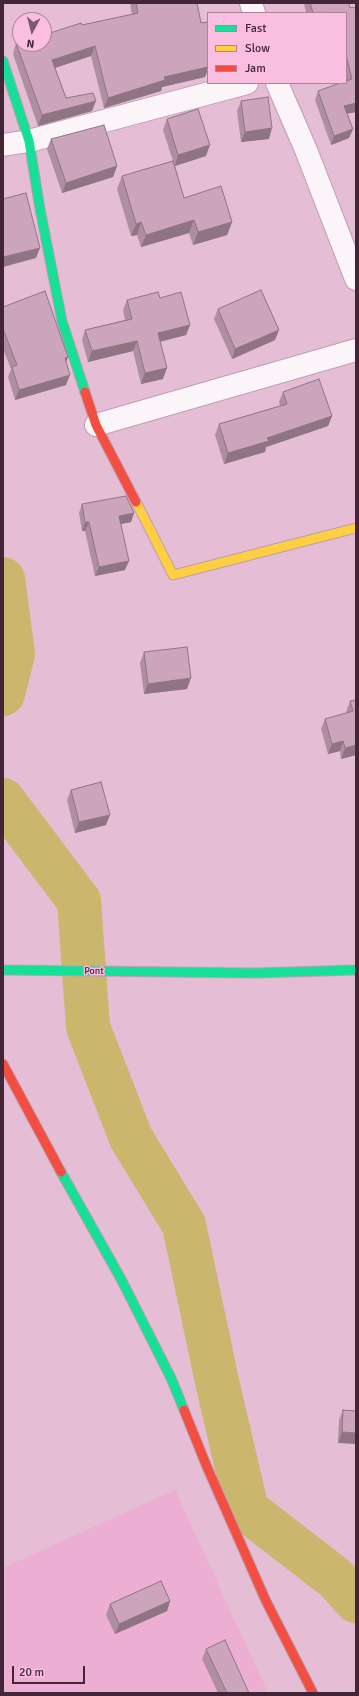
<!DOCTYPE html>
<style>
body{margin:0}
#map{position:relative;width:359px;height:1696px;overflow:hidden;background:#e5bdd4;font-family:Signika,sans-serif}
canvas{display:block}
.frame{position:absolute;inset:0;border:4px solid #422536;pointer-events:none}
.legend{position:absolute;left:207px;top:12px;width:140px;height:72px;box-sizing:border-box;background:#fabee1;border:1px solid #b0819d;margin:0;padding:5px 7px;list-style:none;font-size:12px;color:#422536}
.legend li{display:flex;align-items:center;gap:8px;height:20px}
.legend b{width:20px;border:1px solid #b0819d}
.north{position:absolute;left:12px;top:12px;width:40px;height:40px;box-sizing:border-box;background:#fabee1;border:1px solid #b0819d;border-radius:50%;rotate:187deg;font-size:11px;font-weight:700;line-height:16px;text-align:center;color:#422536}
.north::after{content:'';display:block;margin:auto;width:14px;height:18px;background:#7b5a6d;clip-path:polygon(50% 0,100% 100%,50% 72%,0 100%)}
.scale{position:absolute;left:12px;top:1666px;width:73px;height:18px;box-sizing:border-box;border:2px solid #422536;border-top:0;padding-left:5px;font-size:12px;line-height:14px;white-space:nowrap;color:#422536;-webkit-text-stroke:3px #fabee1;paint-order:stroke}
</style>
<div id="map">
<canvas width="359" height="1696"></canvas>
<div class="frame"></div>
<ul class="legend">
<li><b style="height:5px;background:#16e098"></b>Fast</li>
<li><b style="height:5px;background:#ffcf43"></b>Slow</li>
<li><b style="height:5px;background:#f24e42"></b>Jam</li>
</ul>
<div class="north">N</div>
<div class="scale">20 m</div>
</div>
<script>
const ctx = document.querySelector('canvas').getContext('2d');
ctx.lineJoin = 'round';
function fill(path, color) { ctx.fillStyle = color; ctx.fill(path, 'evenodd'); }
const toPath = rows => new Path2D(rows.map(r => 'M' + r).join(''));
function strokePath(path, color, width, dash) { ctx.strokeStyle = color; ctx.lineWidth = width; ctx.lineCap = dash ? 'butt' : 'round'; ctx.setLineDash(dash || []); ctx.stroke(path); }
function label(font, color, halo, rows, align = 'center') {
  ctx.font = font + ' Signika,sans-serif'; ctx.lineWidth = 3; ctx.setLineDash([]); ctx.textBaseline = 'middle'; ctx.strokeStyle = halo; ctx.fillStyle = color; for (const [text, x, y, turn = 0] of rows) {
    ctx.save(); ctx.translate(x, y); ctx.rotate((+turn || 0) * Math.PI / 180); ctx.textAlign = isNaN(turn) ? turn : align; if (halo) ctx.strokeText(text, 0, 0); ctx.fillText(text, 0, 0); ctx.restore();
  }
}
fill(toPath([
 [175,1490,268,1693,3,1693,3,1568]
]), '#ecaed2');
strokePath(toPath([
 [3,579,13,654,3,694],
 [3,800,79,901,88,1027,131,1138,184,1225,218,1386,247,1510,335,1578,356,1601]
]), '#cab66c', 44);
const street = toPath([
 [251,3,254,13],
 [277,83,306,150,356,279],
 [3,145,29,141,247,83],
 [96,425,356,350]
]);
const fast = toPath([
 [3,61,29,141,40,209,62,321,85,392],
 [3,970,256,973,356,970],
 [61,1172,121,1279,171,1378,184,1410]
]);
const slow = toPath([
 [136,502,173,575,356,528]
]);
const jam = toPath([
 [85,392,96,425,136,502],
 [3,1064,61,1172],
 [184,1410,207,1467,266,1601,313,1693]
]);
strokePath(street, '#bd9eb0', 24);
strokePath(fast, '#bd9eb0', 11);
strokePath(slow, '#bd9eb0', 11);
strokePath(jam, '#bd9eb0', 11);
strokePath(street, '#fbf5f9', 22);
strokePath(fast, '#16e098', 9);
strokePath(slow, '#ffcf43', 9);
strokePath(jam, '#f24e42', 9);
fill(toPath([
 [130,3,197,3,201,23,208,22,208,72,207,72,205,77,162,87,161,91,104,108,91,56,55,68,66,98,92,111,38,126,13,54,16,43,82,25,132,15],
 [304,3,349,3,356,112,347,113,353,129,349,138,331,145,315,100,318,91,347,81,346,77,346,13,306,13],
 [241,101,269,139,241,142,237,111],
 [167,119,206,156,175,166,184,198,232,222,227,235,193,245,189,233,141,247,137,235,131,236,117,189,122,176,173,161,163,130],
 [51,139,117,166,113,177,62,193,47,149],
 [160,298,190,325,186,335,160,342,163,379,141,384,133,351,88,362,82,340,85,330,125,320,123,310,127,300],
 [3,307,68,357,66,362,66,385,15,400,8,377,11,369,3,349],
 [218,309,275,340,232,359,214,319],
 [283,392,332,416,328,426,266,447,265,452,224,464,215,435,219,424,280,406,279,402],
 [82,504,134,513,131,522,121,524,125,570,95,576,85,531,82,531,79,513],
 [144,652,187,689,144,694,140,663],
 [356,700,356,755,341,759,340,751,328,754,321,729,325,719,347,713,346,712,350,701],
 [71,790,106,825,75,833,67,800],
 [343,1410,356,1411,338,1443,339,1420],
 [170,1601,167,1611,115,1634,106,1615,110,1604],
 [206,1649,249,1693,218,1693,202,1659]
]), '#af8ea2');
fill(toPath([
 [95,46,91,56,48,70,52,60],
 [208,63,208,72,207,72,205,77,162,87,161,91,104,108,108,98,164,77],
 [96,101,92,111,38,126,42,115],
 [356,103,356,112,341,115,344,106],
 [272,128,269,139,241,142,245,132],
 [353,129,349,138,331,145,334,136],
 [210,145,206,156,175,166,178,155],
 [117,166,113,177,62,193,66,183],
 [194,220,189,233,141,247,146,235],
 [141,222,137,235,131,236,136,224],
 [232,222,227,235,193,245,198,232],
 [40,248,36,258,3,267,3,257],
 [190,325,186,335,154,343,158,333],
 [279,330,275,340,232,359,235,349],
 [137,341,133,351,88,362,92,351],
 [68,357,64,367,65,358],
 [167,368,163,379,141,384,145,373],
 [70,375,66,385,15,400,19,390],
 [332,416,328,426,266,447,265,452,224,464,228,453,267,438],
 [134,513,131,522,116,525,119,516],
 [85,522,89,522,85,531,82,531],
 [129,561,125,570,95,576,99,567],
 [191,678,187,689,144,694,148,684],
 [343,741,340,751,328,754,332,744],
 [356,745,356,755,341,759,345,748],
 [110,815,106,825,75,833,79,822],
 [342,1432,356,1433,356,1444,338,1443],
 [170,1601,167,1611,115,1634,119,1624]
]), '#8f7484');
const building = toPath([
 [136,3,197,3,201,23,208,22,208,67,164,77,165,80,108,98,95,46,52,60,66,98,93,93,96,101,42,115,16,43,20,42,20,44,44,44,44,35,81,23,82,25,138,13,136,3],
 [310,3,349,3,350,8,353,7,354,8,356,7,356,103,344,106,353,129,334,136,318,91,340,83,346,83,346,81,352,79,346,55,346,13,324,13,323,12,319,13,313,13,310,3],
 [268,97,272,128,245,132,241,101,268,97],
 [198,109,210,145,178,155,167,119,198,109],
 [104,125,117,166,66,183,51,139,104,125],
 [173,161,184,198,221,186,232,222,198,232,194,220,146,235,141,222,136,224,122,176,173,161],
 [26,193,40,248,3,257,3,199,26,193],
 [261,290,279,330,235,349,218,309,261,290],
 [45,291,68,357,65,358,70,375,19,390,12,367,17,365,3,329,3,307,45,291],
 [158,292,160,298,181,292,190,325,158,333,167,368,145,373,137,341,92,351,85,330,132,319,127,300,158,292],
 [319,379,332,416,267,438,269,441,228,453,219,424,287,404,283,392,319,379],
 [126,496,134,513,119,516,129,561,99,567,89,522,85,522,82,504,126,496],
 [187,647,191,678,148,684,144,652,187,647],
 [356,700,356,745,345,748,343,741,332,744,325,719,353,711,350,701,356,700],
 [101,782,110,815,79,822,71,790,101,782],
 [343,1410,356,1411,356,1433,342,1432,343,1410],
 [161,1581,170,1601,119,1624,110,1604,161,1581],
 [225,1640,249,1693,227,1693,206,1649,225,1640]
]);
fill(building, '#cca5bc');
strokePath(building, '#8f7484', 1);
label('10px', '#422536', '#fabee1', [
 ["Pont",94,971]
]);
</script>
